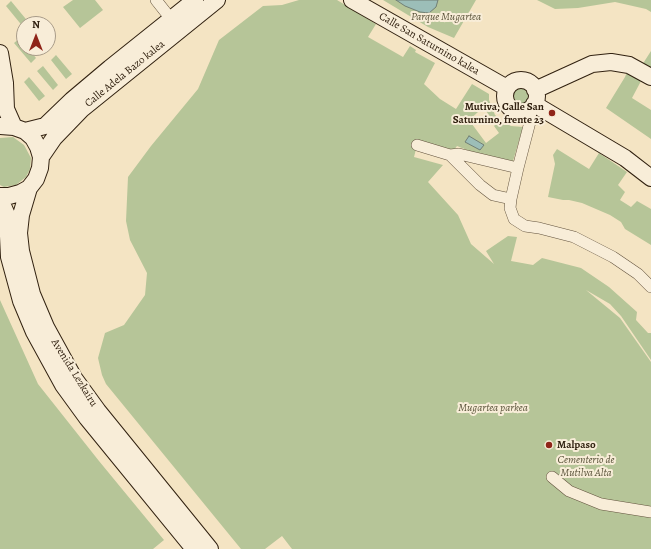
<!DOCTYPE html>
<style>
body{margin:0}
#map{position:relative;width:651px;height:549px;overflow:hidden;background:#f4e4c3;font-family:Alegreya,serif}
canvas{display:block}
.north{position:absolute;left:16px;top:16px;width:40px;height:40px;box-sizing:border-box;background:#f8edd8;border:1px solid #a89b88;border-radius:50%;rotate:0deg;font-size:11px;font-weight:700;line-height:16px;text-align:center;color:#312110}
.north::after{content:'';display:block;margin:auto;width:14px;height:18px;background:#8f2418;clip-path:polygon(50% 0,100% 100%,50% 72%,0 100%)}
</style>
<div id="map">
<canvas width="651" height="549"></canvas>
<div class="north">N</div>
</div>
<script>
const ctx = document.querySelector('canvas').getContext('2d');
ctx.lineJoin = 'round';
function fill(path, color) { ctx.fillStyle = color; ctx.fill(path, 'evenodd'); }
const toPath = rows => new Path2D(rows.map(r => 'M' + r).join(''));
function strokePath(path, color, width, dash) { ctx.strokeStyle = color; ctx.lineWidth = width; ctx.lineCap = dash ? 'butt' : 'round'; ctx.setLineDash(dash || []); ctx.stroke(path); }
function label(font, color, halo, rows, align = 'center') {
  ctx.font = font + ' Alegreya,serif'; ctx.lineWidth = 4; ctx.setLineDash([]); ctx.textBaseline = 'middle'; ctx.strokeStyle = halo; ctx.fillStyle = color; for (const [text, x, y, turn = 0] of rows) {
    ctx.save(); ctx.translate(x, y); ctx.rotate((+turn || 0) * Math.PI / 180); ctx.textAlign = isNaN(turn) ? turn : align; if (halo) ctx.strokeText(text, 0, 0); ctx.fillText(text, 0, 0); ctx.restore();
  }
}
fill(toPath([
 [73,0,95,0,103,10,80,28,63,7],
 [299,0,337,0,376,24,368,37,403,57,410,46,416,50,415,52,435,63,424,84,440,99,456,109,472,84,489,94,489,100,495,115,503,122,511,126,523,127,513,161,477,154,457,146,450,155,417,145,414,157,443,165,428,182,458,215,471,244,494,264,486,251,508,236,517,237,511,261,533,265,542,258,581,268,609,287,637,312,636,320,648,333,651,333,651,360,621,316,610,304,586,290,620,318,651,362,651,549,292,549,282,536,265,549,241,549,106,384,102,375,98,358,105,333,124,325,145,295,147,273,130,240,126,221,128,177,151,146,198,89,219,40,263,6,282,5],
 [482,106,496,124,494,126,499,133,486,143,469,120,478,112,476,110],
 [383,0,476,0,454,38,428,27],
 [537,0,651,0,651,12,646,9,615,2,578,8,555,9],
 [11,1,30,24,24,24,24,28,6,6],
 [20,38,24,44,24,48,28,48,36,58,31,63,14,43],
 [651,51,651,70,642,65],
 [56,55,72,74,66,79,51,60],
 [43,66,58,85,53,90,37,71],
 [627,72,641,81,632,98,651,110,651,139,606,108,625,77],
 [29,77,45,96,39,101,24,82],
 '511 97a9 9 0 1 1 18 0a9 9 0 1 1-18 0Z',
 [13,137,24,145,31,158,30,169,26,177,16,185,4,187,0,185,0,138],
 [557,149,589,169,599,153,627,172,618,185,625,192,620,200,631,207,637,201,651,209,651,245,625,229,621,222,610,215,582,203,569,200,563,200,548,197,555,164,553,155],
 [0,300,38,384,99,461,164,540,153,549,0,549]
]), '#b6c598');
const water = toPath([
 [396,0,438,0,436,7,429,13,420,12,405,6,396,0],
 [469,136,484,145,480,150,465,142,469,136]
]);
fill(water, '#9cbeb8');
strokePath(water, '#717f75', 1);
const street = toPath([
 [156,0,171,19],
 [531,107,530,122,518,168,511,199,510,208,514,219,525,226,539,228,574,237,613,257,638,274,651,287],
 [417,145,450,155,459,154,518,168],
 [450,155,480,185,493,195,511,199],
 [552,477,569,491,601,504,651,512]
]);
const secondary = toPath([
 [352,0,507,88],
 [0,53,5,83,6,109,14,127],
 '505 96a16 16 0 1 1 32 0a16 16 0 1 1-32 0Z',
 [535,90,592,64,611,62,629,65,651,77],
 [534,104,625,158,651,178],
 [0,126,14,127,25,131,33,138,38,147,41,157,40,168,36,179,29,188,20,193,9,196,0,196],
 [25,131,45,126,72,100,110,68,195,0],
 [41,157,54,138,82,109,217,0],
 [29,188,21,215,19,233,21,251,32,294,46,327,74,378,98,411,210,549],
 [0,199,7,215,9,257,21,301,34,332,63,385,87,418,194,549]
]);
strokePath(street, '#62523d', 12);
strokePath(secondary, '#312110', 18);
strokePath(street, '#f8edd8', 11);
strokePath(secondary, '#f8edd8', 16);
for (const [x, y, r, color] of [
 [552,113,4,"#8f2418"],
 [549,445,4,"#8f2418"]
]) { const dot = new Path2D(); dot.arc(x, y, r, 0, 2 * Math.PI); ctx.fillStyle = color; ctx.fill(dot); strokePath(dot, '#f8edd8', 1.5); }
label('italic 11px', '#595239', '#f8edd8', [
 ["Parque Mugartea",446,17],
 ["Mugartea parkea",493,408],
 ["Cementerio de",586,460],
 ["Mutilva Alta",586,473]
]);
label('11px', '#312110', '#f8edd8', [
 ["Calle San Saturnino kalea",429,44,30],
 ["Calle Adela Bazo kalea",125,74,-39],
 ["Avenida Lezkairu",74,373,58]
]);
label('bold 11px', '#312110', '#f8edd8', [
 ["Mutiva, Calle San",544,107],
 ["Saturnino, frente 23",544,120],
 ["Malpaso",557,445,"left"]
], 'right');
</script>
